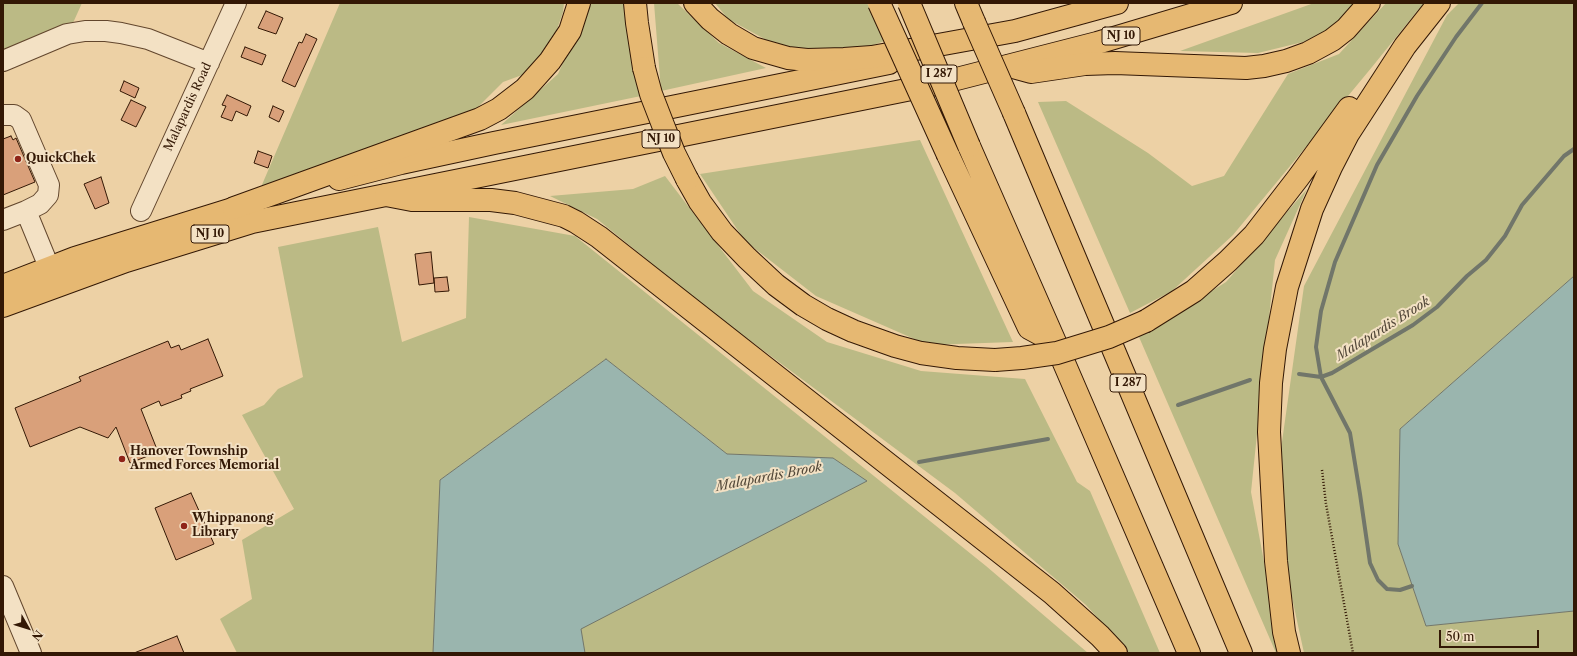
<!DOCTYPE html>
<style>
body{margin:0}
#map{position:relative;width:1577px;height:656px;overflow:hidden;background:#edd1a5;font-family:"Libre Caslon Text",serif}
canvas{display:block}
.frame{position:absolute;inset:0;border:4px solid #331805;pointer-events:none}
.north{position:absolute;left:8px;top:608px;width:40px;height:40px;-webkit-text-stroke:3px #f3e1c4;paint-order:stroke;rotate:129deg;font-size:11px;font-weight:700;line-height:16px;text-align:center;color:#331805}
.north::after{content:'';display:block;margin:auto;width:14px;height:18px;background:#331805;clip-path:polygon(50% 0,100% 100%,50% 72%,0 100%)}
.scale{position:absolute;left:1439px;top:630px;width:100px;height:18px;box-sizing:border-box;border:2px solid #331805;border-top:0;padding-left:5px;font-size:12px;line-height:14px;white-space:nowrap;color:#331805;-webkit-text-stroke:3px #f3e1c4;paint-order:stroke}
</style>
<div id="map">
<canvas width="1577" height="656"></canvas>
<div class="frame"></div>
<div class="north">N</div>
<div class="scale">50 m</div>
</div>
<script>
const ctx = document.querySelector('canvas').getContext('2d');
ctx.lineJoin = 'round';
function fill(path, color) { ctx.fillStyle = color; ctx.fill(path, 'evenodd'); }
const toPath = rows => new Path2D(rows.map(r => 'M' + r).join(''));
function strokePath(path, color, width, dash) { ctx.strokeStyle = color; ctx.lineWidth = width; ctx.lineCap = dash ? 'butt' : 'round'; ctx.setLineDash(dash || []); ctx.stroke(path); }
function label(font, color, halo, rows, align = 'center') {
  ctx.font = font + ' "Libre Caslon Text",serif'; ctx.lineWidth = 4; ctx.setLineDash([]); ctx.textBaseline = 'middle'; ctx.strokeStyle = halo; ctx.fillStyle = color; for (const [text, x, y, turn = 0] of rows) {
    ctx.save(); ctx.translate(x, y); ctx.rotate((+turn || 0) * Math.PI / 180); ctx.textAlign = isNaN(turn) ? turn : align; if (halo) ctx.strokeText(text, 0, 0); ctx.fillText(text, 0, 0); ctx.restore();
  }
}
fill(toPath([
 [3,3,82,3,68,34,3,56],
 [340,3,564,3,563,12,552,44,533,71,503,82,467,118,261,187],
 [588,3,626,3,641,96,501,125,558,74,587,9],
 [654,3,677,3,719,43,766,68,661,91],
 [715,3,867,3,887,40,868,47,831,53,781,48,728,19],
 [1314,3,1355,3,1341,23,1307,41,1258,53,1180,51],
 [1386,3,1426,3,1418,10,1372,67,1233,235,1172,291,1130,313,1038,102,1066,101,1148,153,1192,186,1224,176,1288,74,1339,54],
 [1459,3,1574,3,1574,276,1400,429,1398,544,1426,626,1574,611,1574,653,1304,653,1289,584,1279,463,1304,286,1447,15],
 [920,140,1013,342,928,345,816,296,745,241,700,174],
 [665,176,753,291,827,342,921,371,1025,379,1077,482,1090,491,1160,653,1129,653,1086,605,955,493,713,313,597,219,550,196,633,189],
 [1307,189,1275,260,1251,492,1281,653,1276,653,1139,337,1226,282],
 [469,217,575,236,986,566,1088,653,585,653,580,629,866,481,833,458,727,454,606,359,440,480,433,653,237,653,220,619,252,599,242,540,294,509,242,415,264,405,278,389,303,377,278,247,378,227,402,342,466,318]
]), '#bbba85');
const water = toPath([
 [1574,276,1574,611,1426,626,1398,544,1400,429,1574,276],
 [606,359,727,454,833,458,867,481,581,629,585,653,433,653,440,480,606,359]
]);
fill(water, '#9ab5ae');
strokePath(water, '#71766a', 1);
strokePath(toPath([
 [1299,374,1321,377,1332,373,1413,325,1437,307,1467,276,1486,260,1505,236,1522,205,1564,156,1574,149],
 [1178,405,1250,380],
 [919,462,1048,439],
 [1412,586,1400,590,1387,589,1378,580,1370,563,1360,494,1350,433,1321,377,1316,347,1321,311,1335,262,1377,165,1417,96,1456,37,1482,3]
]), '#71766a', 4);
const building = toPath([
 [266,11,283,18,276,34,258,28,266,11],
 [306,34,317,39,295,87,282,81,299,42,302,43,306,34],
 [245,47,266,55,262,65,241,57,245,47],
 [124,81,139,88,135,98,120,91,124,81],
 [227,95,251,106,247,116,236,111,232,121,221,117,226,106,222,105,227,95],
 [131,100,146,107,136,127,121,120,131,100],
 [273,106,284,111,279,122,269,117,273,106],
 [11,136,13,140,16,138,35,182,3,195,3,139,11,136],
 [258,151,272,156,268,168,254,163,258,151],
 [101,177,109,203,95,209,84,184,101,177],
 [431,252,434,283,419,285,415,254,431,252],
 [447,277,449,291,435,292,434,278,447,277],
 [208,339,223,376,190,389,191,391,181,395,182,398,161,406,159,401,141,409,158,452,130,463,116,427,108,438,80,427,30,447,15,408,81,381,79,377,168,341,171,348,179,345,181,350,208,339],
 [191,493,214,544,176,560,155,508,191,493],
 [177,636,184,653,134,653,177,636]
]);
fill(building, '#d9a07a');
strokePath(building, '#331805', 1);
const minor = toPath([
 [3,61,67,34,85,31,106,31,121,33,148,39,209,63],
 [3,115,14,115,21,120,49,185,48,195,40,204,26,211],
 [141,211,236,3],
 [3,220,26,211,49,267],
 [3,586,31,653]
]);
const major = toPath([
 [339,179,401,163,494,143,889,63],
 [3,286,75,258,252,203],
 [3,306,126,261,252,222,941,83,1097,43,1231,3]
]);
const highway = toPath([
 [635,3,637,23,644,68],
 [695,3,710,19,729,34,753,48,788,58,807,60,844,59,872,57,1015,31,1117,3],
 [966,3,974,22],
 [1009,66,1031,72,1085,64,1115,63,1246,68,1264,66,1286,61,1308,53,1332,40,1346,29,1369,3],
 [1014,113,1241,653],
 [969,146,1055,342,1189,653],
 [948,155,1029,328,1055,342],
 [687,179,700,202,722,232,747,258,776,285,803,305,827,319,853,331,895,346,921,353,957,358,995,360],
 [386,195,412,200,491,200,515,203,564,216,576,222,599,237,1052,593,1100,636,1116,653],
 [234,208,480,119,499,109,525,89,550,61,570,31,579,3],
 [1146,321,1194,291,1228,261,1254,235,1298,178,1349,108],
 [1289,653,1284,632,1276,561,1269,432,1271,383,1275,349,1287,287,1312,209,1331,167,1348,134,1405,46,1439,3]
]);
strokePath(minor, '#62462d', 22);
strokePath(major, '#331805', 24);
strokePath(highway, '#331805', 24);
strokePath(toPath([
 [1322,470,1326,504,1353,653]
]), '#331805', 2.5, [1, 2]);
strokePath(minor, '#f3e1c4', 20);
strokePath(major, '#e6b872', 22);
strokePath(highway, '#e6b872', 22);
const highwayBridge = toPath([
 [879,3,948,155],
 [909,3,969,146],
 [974,22,1014,113],
 [644,68,651,94,663,125,674,153,687,179],
 [995,360,1022,358,1057,353,1109,337,1146,321]
]);
strokePath(highwayBridge, '#331805', 24, []);
strokePath(highwayBridge, '#e6b872', 22);
for (const [x, y, r, color] of [
 [18,159,4,"#8f2418"],
 [122,459,4,"#8f2418"],
 [184,526,4,"#8f2418"]
]) { const dot = new Path2D(); dot.arc(x, y, r, 0, 2 * Math.PI); ctx.fillStyle = color; ctx.fill(dot); strokePath(dot, '#f3e1c4', 1.5); }
for (const [x, y, w] of [
 [1121,36,38],
 [939,74,36],
 [661,139,38],
 [210,234,38],
 [1128,383,36]
]) { const box = new Path2D(); box.roundRect(x - w / 2, y - 9, w, 18, 3); ctx.fillStyle = '#f3e1c4'; ctx.fill(box); strokePath(box, '#331805', 1); }
label('bold 11px', '#331805', null, [
 ["NJ 10",1121,36],
 ["I 287",939,74],
 ["NJ 10",661,139],
 ["NJ 10",210,234],
 ["I 287",1128,383]
]);
label('12px', '#331805', '#f3e1c4', [
 ["Malapardis Road",188,107,-65]
]);
label('bold 12px', '#331805', '#f3e1c4', [
 ["QuickChek",26,159],
 ["Hanover Township",130,452],
 ["Armed Forces Memorial",130,466],
 ["Whippanong",192,519],
 ["Library",192,533]
], 'left');
label('italic 13px', '#524738', '#f3e1c4', [
 ["Malapardis Brook",1383,329,-32],
 ["Malapardis Brook",769,477,-11]
]);
</script>
